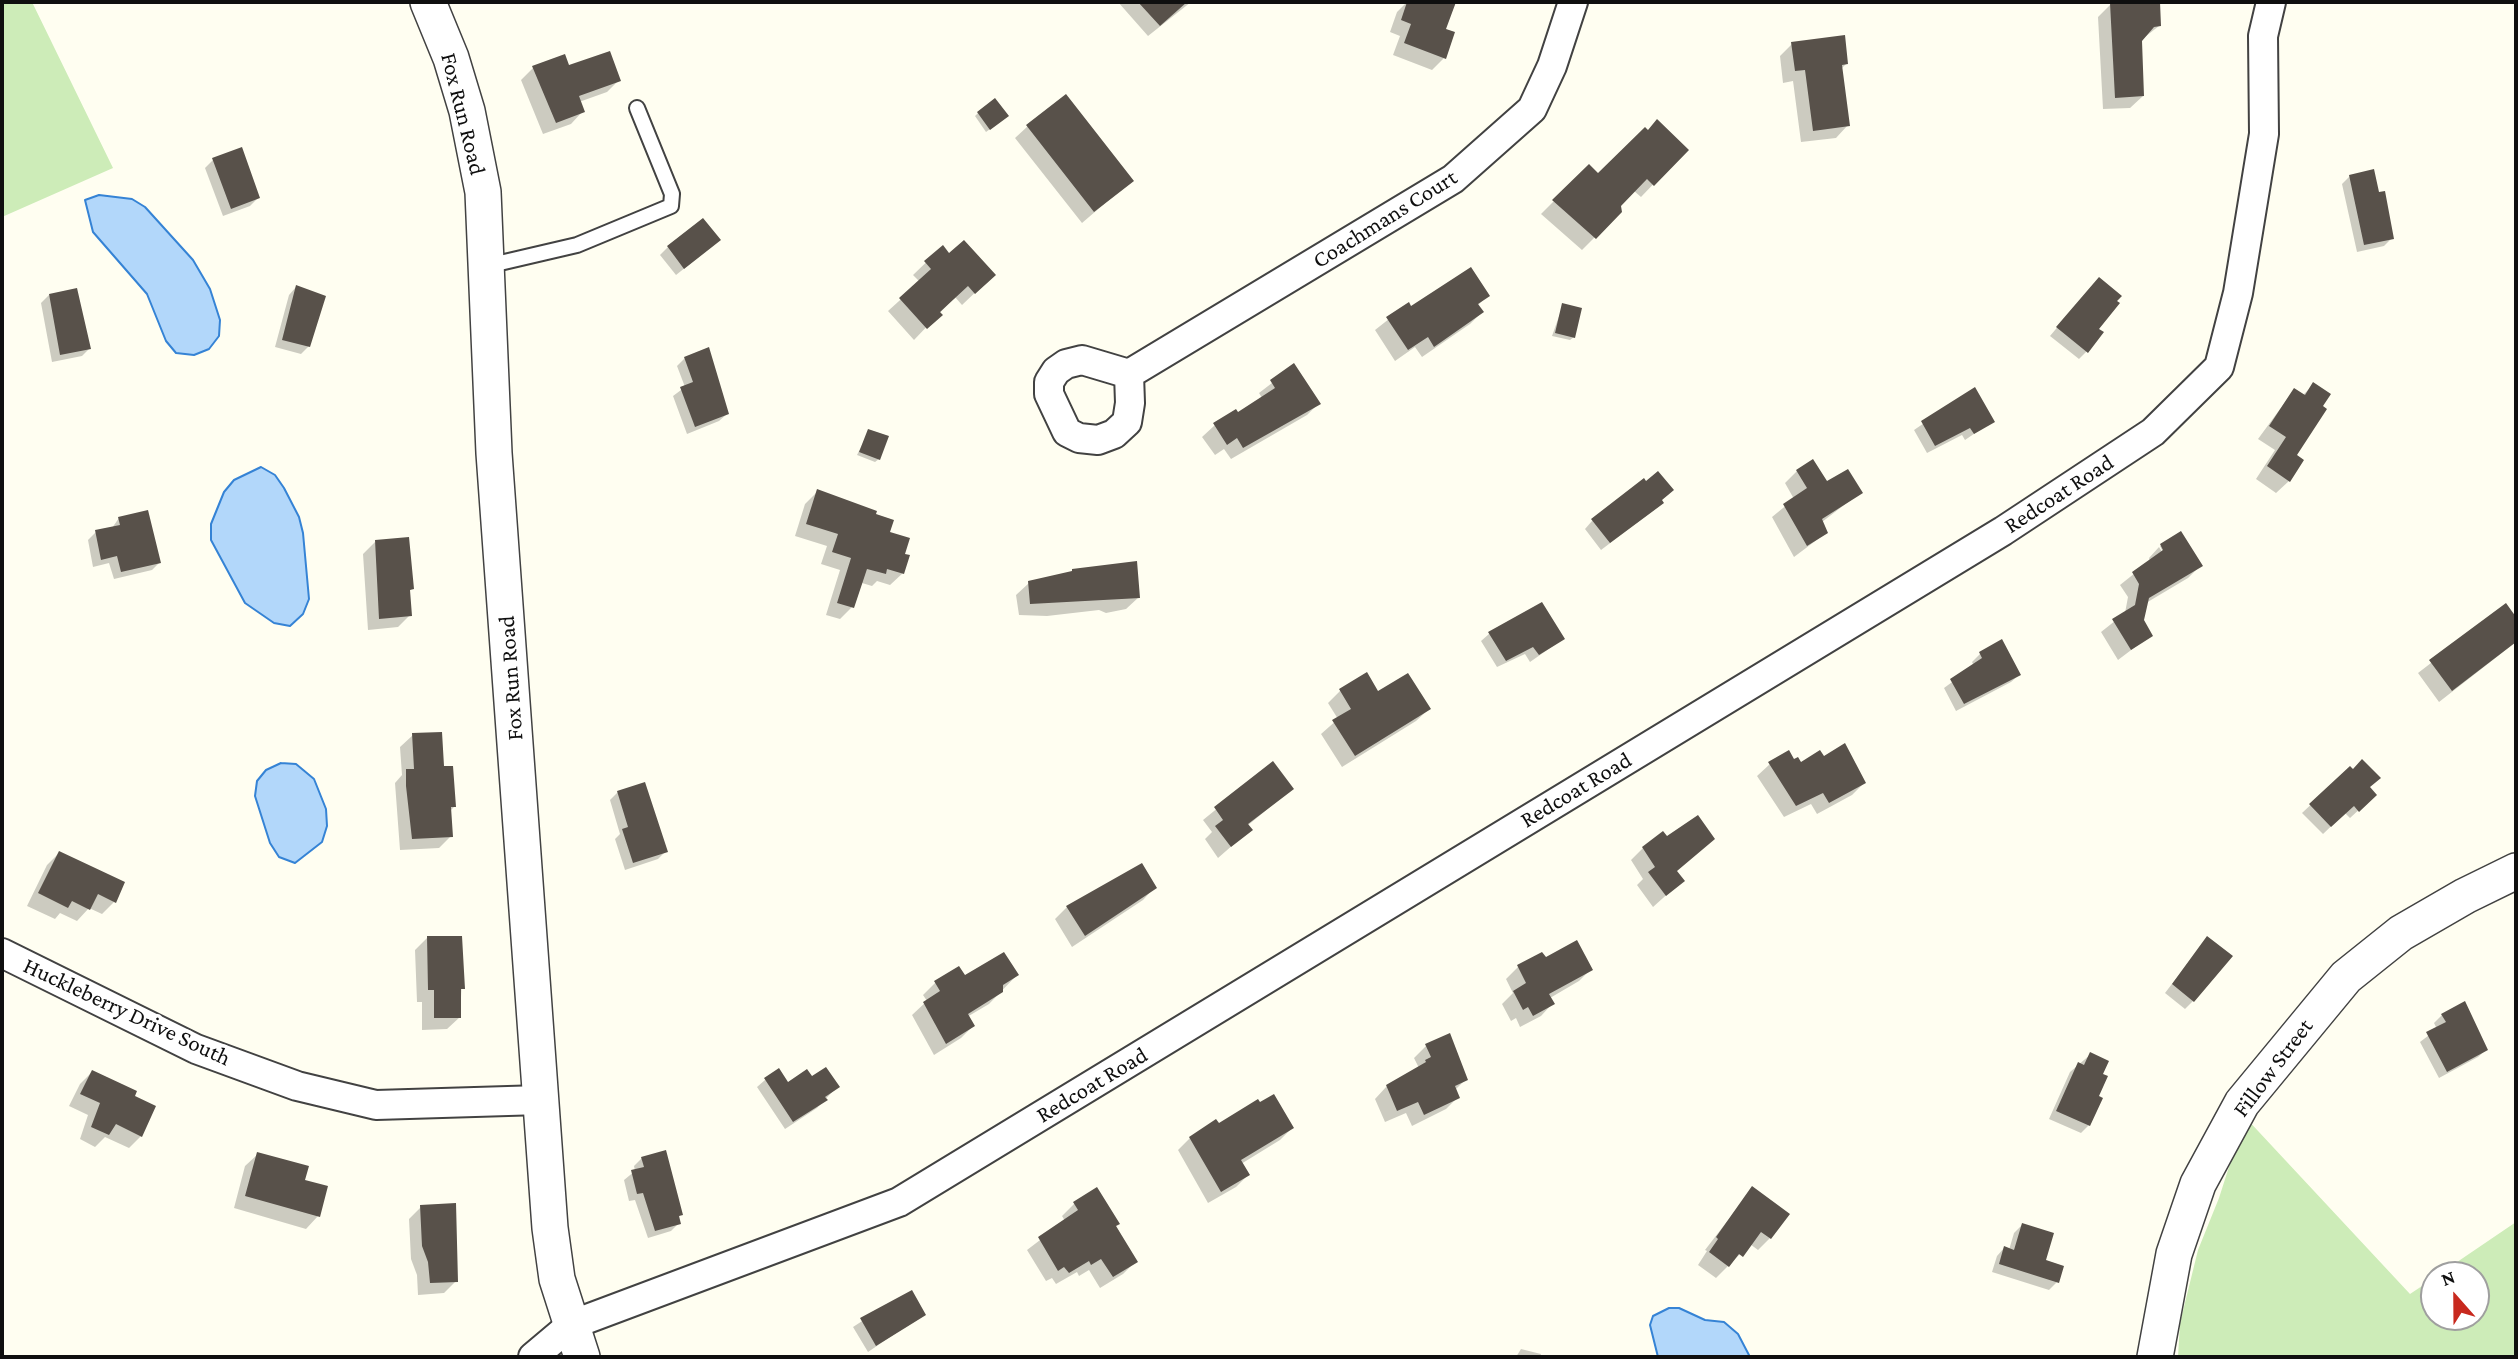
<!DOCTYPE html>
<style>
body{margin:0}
#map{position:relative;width:2518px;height:1359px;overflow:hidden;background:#fffef1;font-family:"Crimson Pro",serif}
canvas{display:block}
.frame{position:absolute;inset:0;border:4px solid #0f0f0f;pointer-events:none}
.north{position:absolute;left:2420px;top:1261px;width:70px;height:70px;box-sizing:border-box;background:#fff;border:2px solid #9f9f9f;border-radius:50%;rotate:339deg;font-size:19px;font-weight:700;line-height:28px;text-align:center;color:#0f0f0f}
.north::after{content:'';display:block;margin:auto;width:24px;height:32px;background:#c8291e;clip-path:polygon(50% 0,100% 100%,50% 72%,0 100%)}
</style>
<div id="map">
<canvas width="2518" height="1359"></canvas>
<div class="frame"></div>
<div class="north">N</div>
</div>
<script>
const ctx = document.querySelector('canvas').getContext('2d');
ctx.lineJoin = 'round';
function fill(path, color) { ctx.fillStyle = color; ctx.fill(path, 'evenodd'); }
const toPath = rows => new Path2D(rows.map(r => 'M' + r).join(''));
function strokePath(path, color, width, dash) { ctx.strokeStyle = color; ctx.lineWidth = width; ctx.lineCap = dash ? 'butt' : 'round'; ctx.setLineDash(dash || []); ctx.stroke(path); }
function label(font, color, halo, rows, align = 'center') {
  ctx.font = font + ' "Crimson Pro",serif'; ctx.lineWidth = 7; ctx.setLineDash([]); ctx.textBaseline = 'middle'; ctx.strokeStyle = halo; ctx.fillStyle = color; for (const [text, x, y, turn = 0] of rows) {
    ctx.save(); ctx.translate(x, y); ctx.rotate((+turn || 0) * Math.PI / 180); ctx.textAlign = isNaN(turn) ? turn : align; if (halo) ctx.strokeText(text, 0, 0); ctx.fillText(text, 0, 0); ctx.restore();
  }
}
fill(toPath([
 [2,2,32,2,113,168,2,217],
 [2245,1117,2410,1294,2434,1278,2434,1317,2476,1317,2476,1275,2438,1275,2516,1222,2516,1357,2178,1357,2180,1323,2198,1250,2219,1198]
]), '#cdecb8');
const water = toPath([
 [99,195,132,199,145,207,193,260,210,289,220,320,219,336,209,349,194,355,176,353,166,341,147,294,93,232,85,200,99,195],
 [261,467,275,475,284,488,299,517,303,533,309,599,303,614,290,626,274,623,245,603,211,540,211,524,224,492,234,480,261,467],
 [281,763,296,764,314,779,326,809,327,826,322,842,295,863,279,857,270,843,255,796,257,781,266,770,281,763],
 [1669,1308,1679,1308,1705,1320,1724,1322,1738,1334,1750,1357,1658,1357,1650,1325,1653,1316,1669,1308]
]);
fill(water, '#b2d7fa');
strokePath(water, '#3583d5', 2);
fill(toPath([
 [1118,2,1191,2,1148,36],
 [1407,2,1456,2,1444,30,1444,58,1432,70,1393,55,1400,36,1390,32,1397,12],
 [2110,5,2159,26,2141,40,2143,96,2130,108,2103,109,2098,17],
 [1792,44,1847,63,1841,69,1848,125,1836,138,1801,142,1793,81,1783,83,1780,56],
 [533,68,568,68,619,80,607,92,579,102,583,111,571,124,543,134,521,80],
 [978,113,1004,119,986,132,975,116],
 [1028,126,1131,181,1082,223,1015,138],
 [1686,150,1641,197,1634,191,1620,205,1620,212,1582,250,1541,214,1589,166,1598,176],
 [213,160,258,198,250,206,223,216,205,168],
 [2350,176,2392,238,2384,246,2357,252,2342,184],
 [668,247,710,248,676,275,660,255],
 [942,247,981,287,962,305,955,297,914,340,888,311,920,282,913,275],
 [296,287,309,346,301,354,275,347,289,295],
 [2091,287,2097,329,2087,351,2079,359,2050,336],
 [49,295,90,348,82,356,52,362,41,303],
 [1488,295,1478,305,1482,312,1470,324,1422,357,1415,347,1395,361,1375,330,1408,304,1411,308],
 [1563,305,1574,337,1570,340,1552,336],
 [685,358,727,414,719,421,687,434,673,396,685,387,677,366],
 [1294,366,1319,403,1307,415,1231,459,1224,449,1215,455,1202,437,1215,425,1238,415,1262,398,1259,393],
 [2313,385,2289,481,2276,493,2256,479,2275,450,2258,439,2294,390,2302,396],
 [1974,389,1993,421,1965,440,1962,435,1927,453,1914,430],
 [869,431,879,459,875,462,857,455],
 [1797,471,1861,492,1822,522,1826,533,1794,557,1772,517,1794,499,1785,483],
 [817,492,888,533,902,555,903,573,890,585,877,581,872,586,862,583,852,607,840,619,826,615,840,570,821,564,827,546,795,536,805,504],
 [1663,498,1654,510,1601,550,1585,529,1592,521],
 [119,518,159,563,152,570,114,579,109,563,93,567,88,540,96,532,112,528],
 [2181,533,2200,566,2188,578,2146,603,2142,621,2151,635,2118,660,2101,632,2125,613,2128,597,2120,585,2150,561,2149,558,2159,547,2166,558,2160,546],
 [375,542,412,588,408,593,410,615,398,627,368,630,363,554],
 [1073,570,1139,597,1126,609,1106,613,1099,610,1047,616,1019,615,1016,595,1029,583,1069,574],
 [2505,606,2516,620,2516,642,2439,702,2418,673],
 [1489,634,1563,639,1530,662,1525,654,1497,667,1481,641],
 [1980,654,2019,675,2011,682,1956,711,1944,688,1974,666,1972,662],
 [1340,691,1378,694,1429,709,1416,721,1342,767,1321,734,1338,719,1328,703],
 [413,735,443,768,454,807,450,811,451,836,439,848,400,850,395,783,402,775,400,747],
 [1823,759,1864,783,1852,795,1817,814,1811,804,1784,817,1757,776,1770,764,1800,764],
 [1273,763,1292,789,1247,826,1250,830,1218,858,1205,839,1212,832,1203,820],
 [2350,768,2375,795,2350,818,2345,813,2323,834,2302,813],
 [618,792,666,851,658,859,625,870,615,839,620,834,610,800],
 [1643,848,1676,872,1682,881,1653,907,1637,885,1643,879,1631,860],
 [59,853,114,902,102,914,89,908,77,921,60,913,55,919,27,906,47,865],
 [1155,887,1143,900,1072,947,1055,919,1067,907],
 [427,938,463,958,460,1017,447,1029,422,1030,422,1002,417,1002,415,950],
 [2200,947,2193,1001,2185,1009,2165,993],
 [1545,959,1591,969,1579,981,1550,998,1553,1003,1541,1016,1520,1027,1516,1018,1511,1021,1502,1004,1513,993,1506,979,1518,967],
 [1017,975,989,1004,967,1017,973,1026,961,1038,934,1055,912,1015,927,1001,923,995,936,982,964,977],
 [2442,1015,2486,1050,2478,1057,2439,1078,2420,1042,2437,1029,2434,1023],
 [1426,1046,1466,1079,1455,1090,1458,1097,1446,1109,1412,1126,1406,1113,1385,1122,1375,1099,1387,1086,1419,1068,1414,1058],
 [2091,1054,2101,1075,2089,1125,2081,1133,2049,1119,2070,1072],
 [92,1072,132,1097,141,1136,129,1148,105,1137,95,1147,80,1139,88,1115,69,1106,80,1084],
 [811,1078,837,1087,817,1108,785,1129,757,1087,765,1080,787,1084],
 [1218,1125,1292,1128,1280,1140,1241,1164,1248,1175,1236,1187,1208,1203,1178,1150,1190,1138],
 [258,1154,303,1181,318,1216,306,1229,234,1208,245,1166],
 [642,1158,681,1214,678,1218,679,1223,671,1231,648,1238,635,1200,629,1201,624,1180,635,1171,634,1166],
 [1752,1189,1770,1238,1758,1250,1750,1244,1716,1278,1698,1265,1707,1251,1705,1250],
 [1097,1190,1135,1262,1123,1274,1100,1288,1089,1270,1079,1276,1077,1272,1056,1284,1052,1278,1046,1281,1027,1250,1065,1221,1062,1216,1074,1204],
 [421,1207,456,1281,444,1293,418,1295,417,1275,411,1259,409,1219],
 [2022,1225,2057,1282,2049,1290,1992,1272,1997,1256,2004,1248,2009,1250,2014,1233],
 [896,1299,924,1314,868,1352,853,1327],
 [1521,1349,1541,1354,1540,1357,1516,1357]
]), '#0003');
fill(toPath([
 [1138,2,1187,2,1160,26],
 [1407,2,1456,2,1446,29,1455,32,1446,59,1404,43,1411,24,1401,20],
 [2160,2,2161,26,2154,27,2142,41,2144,96,2115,98,2110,3],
 [1845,35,1848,64,1842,65,1850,126,1813,131,1805,70,1795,71,1791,42],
 [610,51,621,81,579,96,585,112,556,123,532,66,565,54,569,65],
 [1066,94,1134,181,1094,212,1026,125],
 [995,98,1009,116,990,130,977,112],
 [1657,119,1689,150,1654,186,1647,179,1621,206,1622,212,1596,239,1552,200,1589,164,1598,173,1645,127,1648,130],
 [242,147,260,198,231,209,212,158],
 [2374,169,2379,192,2385,191,2394,239,2364,245,2349,175],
 [703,218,721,240,684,269,667,246],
 [964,240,996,275,975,294,968,286,940,312,943,315,927,329,899,298,931,269,924,261,943,245,949,253],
 [1471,267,1490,296,1478,304,1484,312,1434,347,1428,337,1408,350,1386,317,1409,302,1411,306],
 [2099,277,2122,296,2117,301,2120,303,2099,329,2104,332,2088,353,2056,327],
 [296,285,326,296,310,347,282,340],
 [77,288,91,349,60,355,49,294],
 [1562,303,1582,308,1575,338,1555,333],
 [709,347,729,414,695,427,680,387,693,382,684,357],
 [1294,363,1321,404,1243,448,1237,438,1227,445,1213,423,1236,409,1238,412,1275,388,1270,380],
 [2313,382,2331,394,2323,406,2327,409,2297,455,2304,460,2290,482,2267,466,2286,437,2269,426,2294,388,2305,395],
 [1975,387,1995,422,1974,434,1970,428,1935,446,1921,421],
 [868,429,889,436,880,460,859,452],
 [1813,459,1827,481,1848,469,1863,493,1822,519,1828,533,1807,546,1783,504,1807,488,1796,470],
 [1658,471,1674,490,1662,500,1664,503,1610,543,1591,519,1644,478,1646,481],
 [817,489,877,511,876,514,894,520,890,532,910,538,905,554,910,555,904,574,887,569,886,574,867,569,854,608,837,603,851,558,832,552,838,534,806,524],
 [148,510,161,563,121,572,117,556,101,560,95,530,120,525,118,517],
 [2181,531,2203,566,2149,598,2144,620,2153,636,2131,650,2112,619,2135,605,2139,584,2132,572,2163,550,2160,544],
 [409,537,414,589,410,590,412,616,379,619,375,540],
 [1137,561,1140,598,1030,604,1028,581,1072,571,1072,569],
 [1542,602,1565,639,1539,655,1533,647,1506,661,1488,632],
 [2506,603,2516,617,2516,642,2452,691,2429,660],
 [2002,639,2021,675,1964,704,1950,679,1982,658,1979,652],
 [1367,672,1378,691,1408,673,1431,709,1355,756,1332,720,1351,709,1339,689],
 [442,732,444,766,453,766,456,807,451,807,453,837,412,839,406,786,406,769,414,769,412,733],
 [1845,743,1866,783,1829,803,1823,793,1796,806,1768,762,1789,750,1794,759,1798,757,1801,762,1820,750,1824,756],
 [2362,759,2381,778,2370,787,2377,795,2359,812,2354,806,2331,827,2309,804,2350,766,2353,769],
 [1273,761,1294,789,1248,824,1253,830,1231,847,1215,826,1223,820,1214,807],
 [645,782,668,852,633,863,622,829,628,827,617,791],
 [1698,815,1715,839,1677,871,1685,881,1666,896,1648,872,1655,867,1642,847,1663,831,1667,836],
 [59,851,125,882,116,903,98,894,90,910,72,901,68,908,38,893],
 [1142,863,1157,888,1085,936,1066,906],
 [427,936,462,936,465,989,461,989,461,1018,434,1018,434,990,428,990],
 [2207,936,2233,956,2194,1002,2172,984],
 [1577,940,1593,970,1549,994,1555,1004,1533,1016,1528,1007,1523,1010,1513,991,1526,983,1517,965,1542,952,1546,957],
 [1004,952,1019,975,1003,985,1003,992,968,1014,975,1026,946,1044,923,1002,940,991,934,981,959,966,965,975],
 [2465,1001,2488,1050,2447,1072,2426,1032,2446,1022,2441,1014],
 [1450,1033,1468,1080,1455,1086,1460,1098,1424,1115,1418,1102,1397,1111,1386,1085,1426,1062,1425,1060,1431,1057,1425,1044],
 [2090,1052,2109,1061,2103,1074,2108,1076,2099,1096,2103,1098,2090,1126,2056,1111,2078,1062,2084,1065],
 [826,1067,840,1087,825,1097,828,1100,793,1122,764,1078,779,1068,788,1082,807,1069,812,1076],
 [92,1070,137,1091,135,1096,156,1106,142,1137,116,1124,109,1135,91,1127,100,1103,80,1094],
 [1274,1094,1294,1128,1241,1160,1250,1175,1221,1192,1189,1137,1216,1119,1219,1123,1258,1099,1260,1102],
 [666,1150,683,1215,679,1216,681,1224,655,1231,643,1193,637,1194,631,1170,644,1167,641,1157],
 [257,1152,309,1166,305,1180,328,1186,320,1217,245,1196],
 [1752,1186,1790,1214,1771,1239,1761,1232,1743,1257,1739,1254,1729,1267,1709,1252,1718,1239,1716,1237],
 [1097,1187,1120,1224,1116,1226,1138,1262,1113,1277,1101,1259,1091,1265,1089,1261,1069,1273,1064,1267,1058,1271,1038,1237,1078,1210,1073,1202],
 [456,1203,458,1282,430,1283,428,1262,422,1246,420,1205],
 [2022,1223,2054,1233,2046,1260,2064,1266,2059,1283,1999,1264,2004,1246,2014,1250],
 [912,1290,926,1315,876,1346,860,1318]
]), '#58514a');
const service = toPath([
 [487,266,577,245,671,206,672,194,637,108]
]);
const minor = toPath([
 [1129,374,1130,403,1127,422,1114,434,1098,440,1079,438,1067,432,1049,394,1049,382,1056,371,1066,364,1082,360,1129,374,1453,179,1532,109,1552,66,1573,2],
 [2,953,196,1049,297,1086,376,1105,541,1100],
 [533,1357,571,1325,899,1202,2003,531,2153,432,2219,367,2238,293,2264,134,2263,36,2271,2]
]);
const tertiary = toPath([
 [428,2,451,58,467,111,483,192,494,453,550,1228,557,1279,582,1357],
 [2155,1357,2174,1254,2198,1184,2242,1103,2346,977,2401,933,2465,896,2516,871]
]);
strokePath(service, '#424242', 18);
strokePath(minor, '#424242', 32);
strokePath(tertiary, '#424242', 38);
strokePath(service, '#fff', 14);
strokePath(minor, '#fff', 28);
strokePath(tertiary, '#fff', 35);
label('23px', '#0f0f0f', '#fff', [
 ["Fox Run Road",463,114,76],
 ["Coachmans Court",1385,219,-32],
 ["Redcoat Road",2059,494,-33],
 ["Fox Run Road",511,678,-94],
 ["Redcoat Road",1576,790,-31],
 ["Huckleberry Drive South",127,1012,25],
 ["Fillow Street",2273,1068,-53],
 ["Redcoat Road",1092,1085,-31]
]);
</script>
